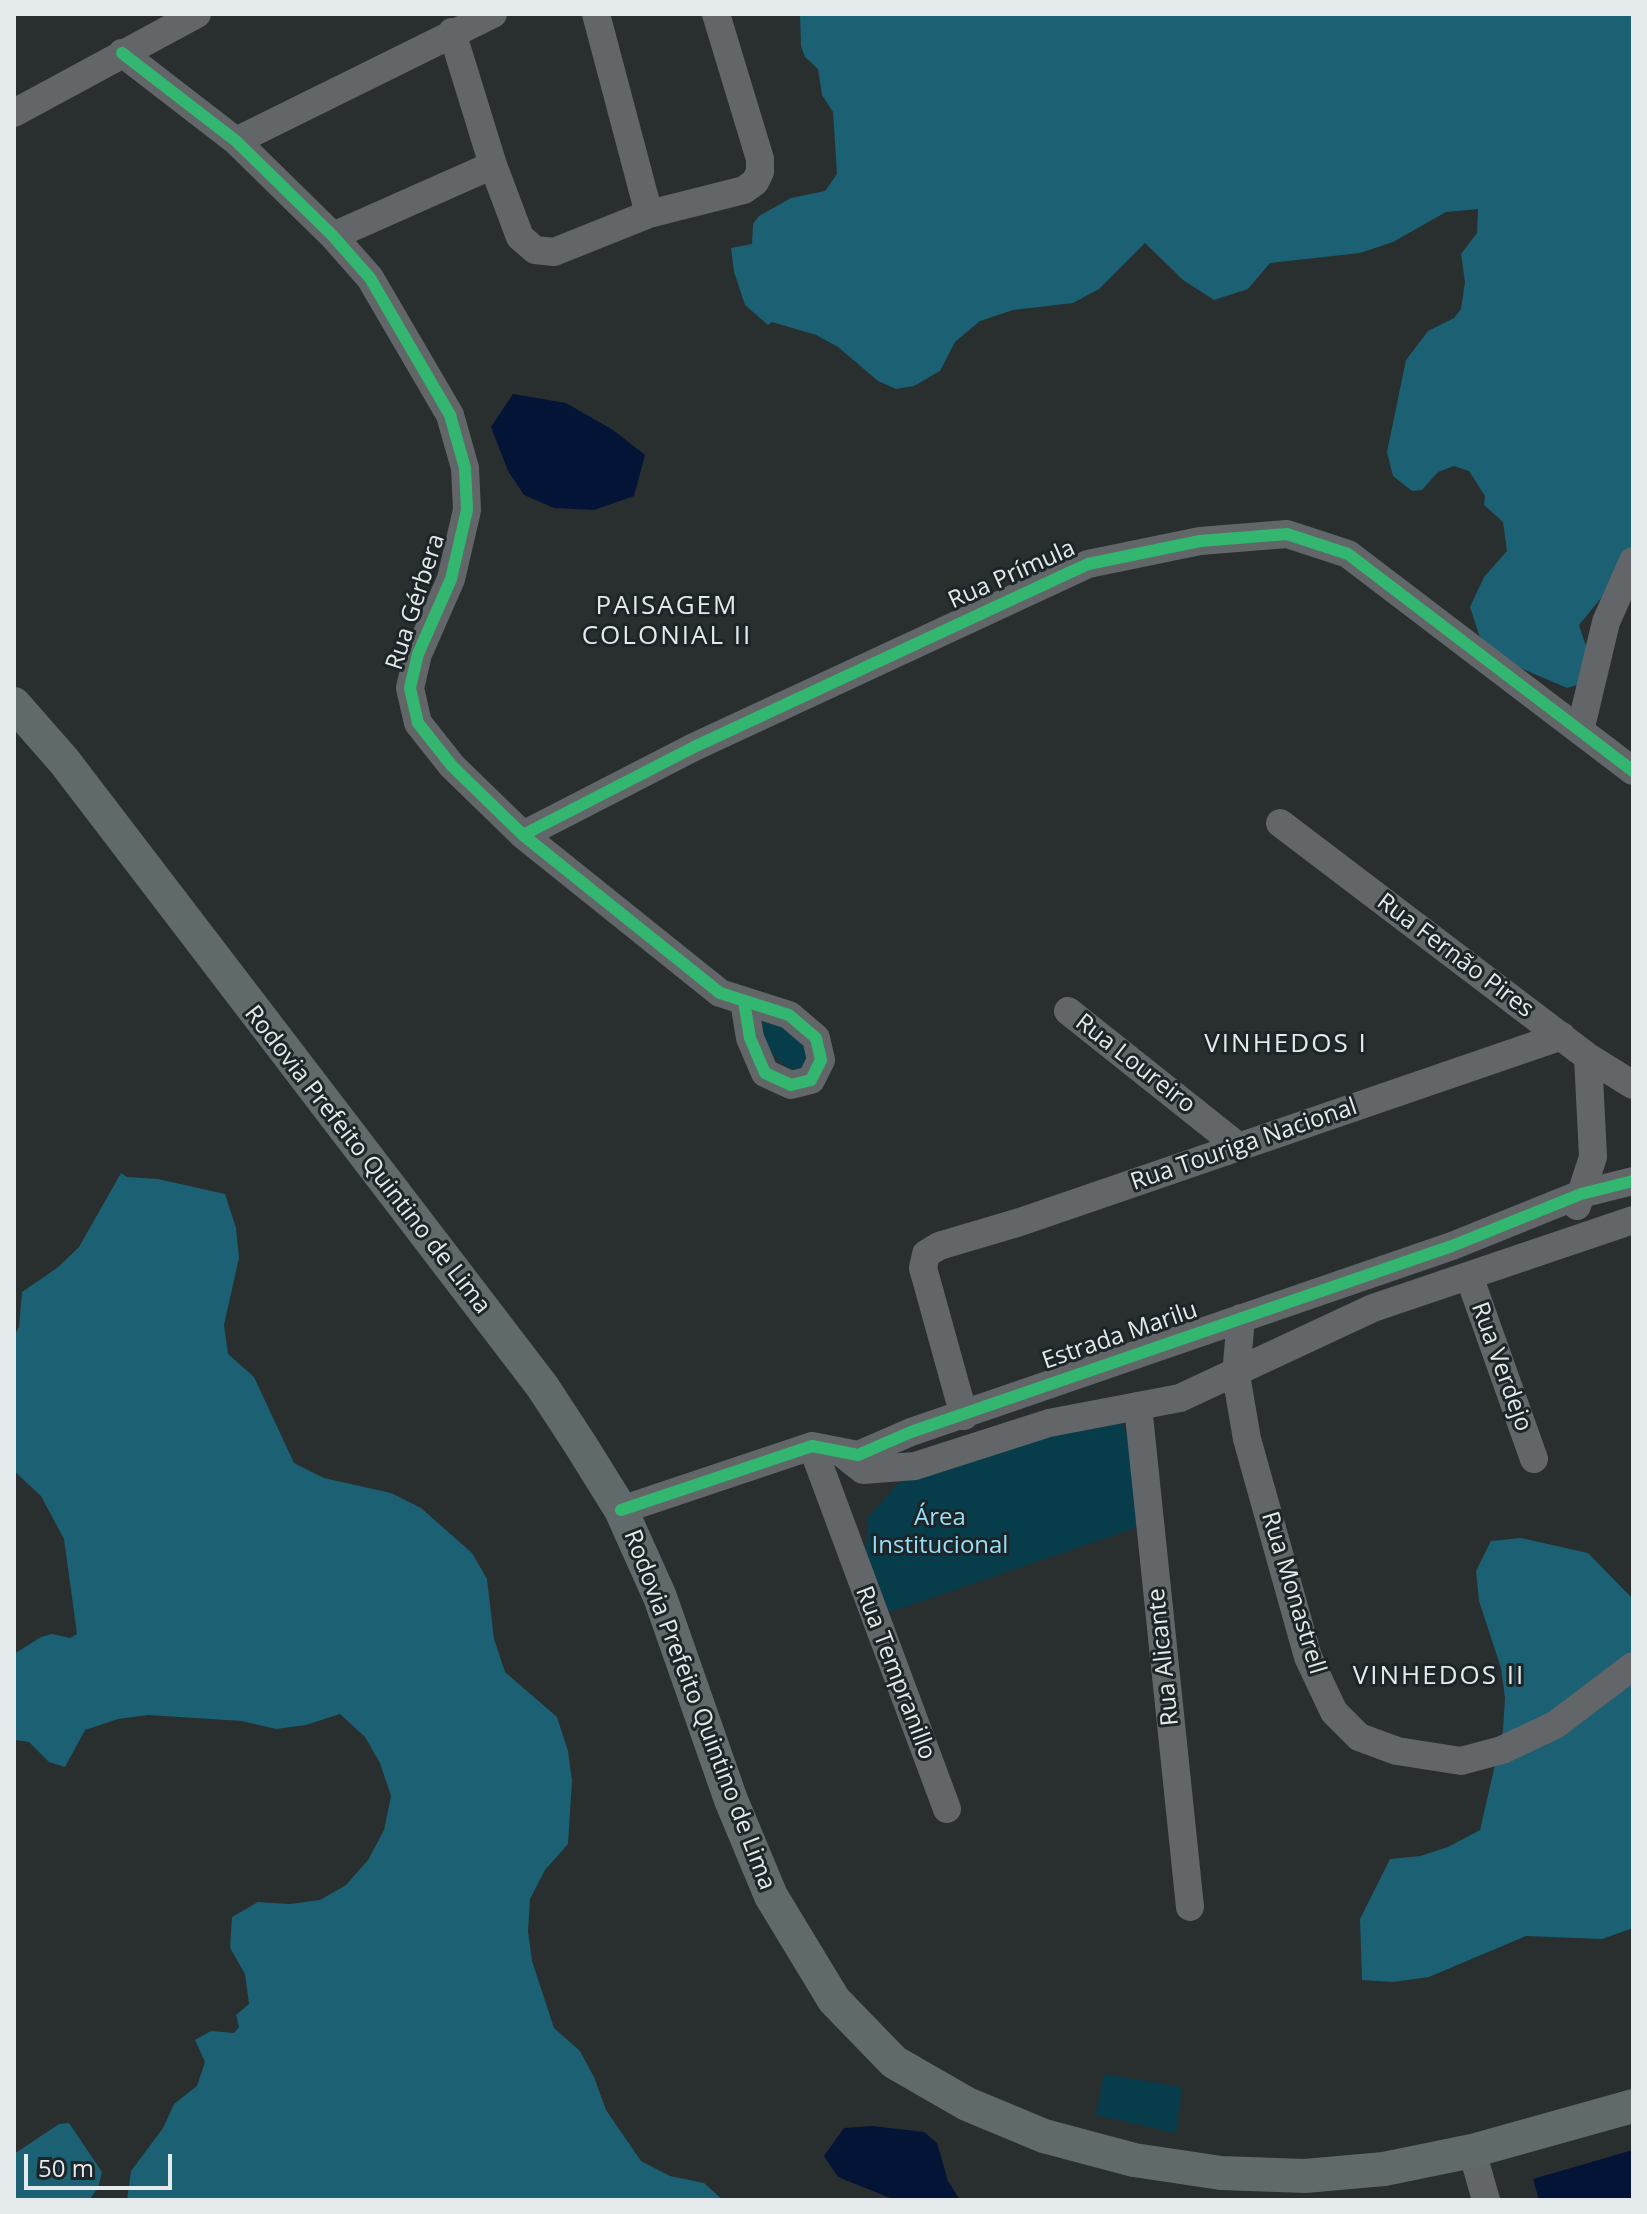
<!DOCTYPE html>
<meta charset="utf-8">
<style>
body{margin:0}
#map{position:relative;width:1647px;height:2214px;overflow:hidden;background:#292e2f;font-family:"Open Sans",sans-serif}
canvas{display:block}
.frame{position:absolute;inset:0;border:16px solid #e4e9eb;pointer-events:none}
.scale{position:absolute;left:24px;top:2154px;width:148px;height:36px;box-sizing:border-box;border:4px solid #e4e9eb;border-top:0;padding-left:10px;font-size:24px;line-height:28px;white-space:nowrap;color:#e4e9eb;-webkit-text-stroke:6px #1d2528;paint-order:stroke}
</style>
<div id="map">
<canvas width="1647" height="2214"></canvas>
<div class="frame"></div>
<div class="scale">50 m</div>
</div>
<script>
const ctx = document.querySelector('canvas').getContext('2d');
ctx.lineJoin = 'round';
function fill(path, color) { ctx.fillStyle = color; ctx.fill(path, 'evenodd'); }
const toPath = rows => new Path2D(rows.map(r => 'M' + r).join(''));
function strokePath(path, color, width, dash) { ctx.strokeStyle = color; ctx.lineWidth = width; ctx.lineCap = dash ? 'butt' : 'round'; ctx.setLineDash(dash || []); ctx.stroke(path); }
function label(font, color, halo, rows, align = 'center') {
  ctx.font = font + ' "Open Sans",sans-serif'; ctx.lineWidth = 6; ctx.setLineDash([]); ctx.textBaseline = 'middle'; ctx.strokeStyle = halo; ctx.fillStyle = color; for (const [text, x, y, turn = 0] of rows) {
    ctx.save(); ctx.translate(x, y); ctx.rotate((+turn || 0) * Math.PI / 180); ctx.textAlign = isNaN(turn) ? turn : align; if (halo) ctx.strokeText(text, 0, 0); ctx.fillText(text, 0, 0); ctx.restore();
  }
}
fill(toPath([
 [763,1017,804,1038,811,1057,805,1065,796,1071,782,1064,765,1045],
 [1120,1421,1130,1439,1138,1527,887,1613,866,1553,868,1517,902,1479,1023,1443],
 [1104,2074,1182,2087,1176,2133,1096,2115]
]), '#073d4a');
fill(toPath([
 [800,14,1633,14,1633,551,1617,565,1602,597,1579,625,1585,643,1604,662,1601,678,1567,688,1495,657,1481,641,1470,607,1484,577,1507,551,1503,522,1484,505,1485,496,1469,471,1454,466,1438,472,1422,490,1412,491,1393,476,1387,452,1406,360,1428,331,1454,318,1461,309,1465,282,1461,254,1477,233,1478,209,1446,212,1393,242,1360,253,1270,263,1248,289,1214,300,1183,280,1145,243,1099,289,1073,303,1013,310,980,321,955,342,940,371,914,386,896,389,878,381,838,347,816,335,772,322,768,325,745,305,734,272,731,248,752,244,753,224,759,216,791,198,825,191,837,174,833,112,822,95,818,69,805,57,801,46],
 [121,1173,127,1177,158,1179,225,1194,236,1228,239,1258,224,1325,228,1354,254,1377,294,1463,324,1478,391,1493,421,1508,472,1553,487,1579,494,1639,505,1672,557,1717,568,1751,572,1781,568,1844,545,1870,530,1899,528,1931,532,1961,554,2028,580,2051,594,2077,606,2110,641,2161,670,2176,704,2183,723,2200,127,2200,131,2171,163,2128,174,2104,197,2086,205,2062,195,2040,211,2031,234,2033,239,2027,236,2015,249,2004,245,1974,230,1948,232,1917,258,1902,290,1904,320,1900,346,1885,368,1860,384,1830,391,1796,380,1763,365,1737,340,1714,306,1725,276,1729,242,1721,148,1715,118,1719,85,1730,65,1767,49,1762,29,1742,14,1740,14,1654,41,1637,52,1634,70,1638,77,1634,64,1539,41,1496,14,1471,14,1336,19,1327,22,1292,57,1268,79,1247],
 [1521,1538,1588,1553,1633,1599,1633,1928,1602,1939,1526,1936,1429,1977,1393,1982,1362,1980,1360,1919,1390,1859,1420,1856,1448,1847,1480,1830,1503,1730,1505,1698,1501,1668,1479,1601,1476,1571,1491,1541],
 [69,2123,102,2172,98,2188,89,2200,14,2200,14,2154,59,2124]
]), '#1b6073');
fill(toPath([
 [513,394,566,403,613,430,645,455,634,496,594,510,554,508,524,495,508,471,491,427],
 [872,2126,924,2132,937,2143,948,2181,960,2200,895,2200,838,2177,824,2156,844,2128],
 [1633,2150,1633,2200,1539,2200,1533,2179]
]), '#041436');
strokePath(toPath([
 [596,14,649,214],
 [452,32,493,165,520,237,535,250,554,252,649,214,744,190,755,182,760,172,760,159,716,14],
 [122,53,236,141,333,236,370,278,450,415,465,468,467,510,451,579,418,654,410,688,418,723,452,766,523,835,720,993,789,1015,816,1038,821,1060,811,1080,791,1085,765,1073,750,1038,744,1001],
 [14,113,197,14],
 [236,141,493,14],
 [333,236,493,165],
 [1580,731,1606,622,1633,561],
 [1280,823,1588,1057,1633,1085],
 [523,835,694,747,1088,564,1200,541,1287,534,1348,554,1633,771],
 [1068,1011,1239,1147],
 [1577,1206,1593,1157,1588,1057],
 [1469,1276,1534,1459],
 [1241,1318,1236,1375,1247,1439,1308,1657,1334,1712,1359,1737,1397,1751,1461,1761,1502,1750,1555,1725,1633,1666],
 [1138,1406,1190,1907],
 [964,1416,923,1268,926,1254,939,1246,1020,1222,1562,1036],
 [812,1446,947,1809],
 [839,1451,863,1470,915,1466,1049,1423,1180,1398,1373,1308,1633,1220],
 [621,1510,812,1446,858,1455,911,1432,1452,1246,1581,1194,1633,1181],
 [1472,2151,1486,2200]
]), '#636668', 28);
strokePath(toPath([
 [14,704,64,761,542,1386,580,1444,621,1510,660,1597,731,1800,771,1896,834,2000,894,2062,967,2104,1044,2136,1134,2160,1221,2173,1305,2176,1384,2169,1472,2151,1633,2106]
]), '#606a6b', 34);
strokePath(toPath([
 [122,53,236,141,333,236,370,278,450,415,465,468,467,510,451,579,418,654,410,688,418,723,452,766,523,835,720,993,789,1015,816,1038,821,1060,811,1080,791,1085,765,1073,750,1038,744,1001],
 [523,835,694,747,1088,564,1200,541,1287,534,1348,554,1633,771],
 [621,1510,812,1446,858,1455,911,1432,1452,1246,1581,1194,1633,1181]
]), '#33b770', 12);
label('24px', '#e4e9eb', '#1d2528', [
 ["Rua Prímula",1012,575,-24],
 ["Rua Gérbera",416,602,-72],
 ["Rua Fernão Pires",1455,956,37],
 ["Rua Loureiro",1135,1064,38],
 ["Rua Touriga Nacional",1244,1145,-19],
 ["Rodovia Prefeito Quintino de Lima",367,1160,52],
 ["Estrada Marilu",1120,1336,-19],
 ["Rua Verdejo",1501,1367,70],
 ["Rua Monastrell",1293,1593,73],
 ["Rua Alicante",1164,1657,-96],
 ["Rua Tempranillo",895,1673,69],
 ["Rodovia Prefeito Quintino de Lima",699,1710,69]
]);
label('24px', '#97def6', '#1d2528', [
 ["Área",940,1518],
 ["Institucional",940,1546]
]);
ctx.letterSpacing = '2px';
label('26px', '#e4e9eb', '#1d2528', [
 ["PAISAGEM",667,607],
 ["COLONIAL II",667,637],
 ["VINHEDOS I",1286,1045],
 ["VINHEDOS II",1439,1677]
]);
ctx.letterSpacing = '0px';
</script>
